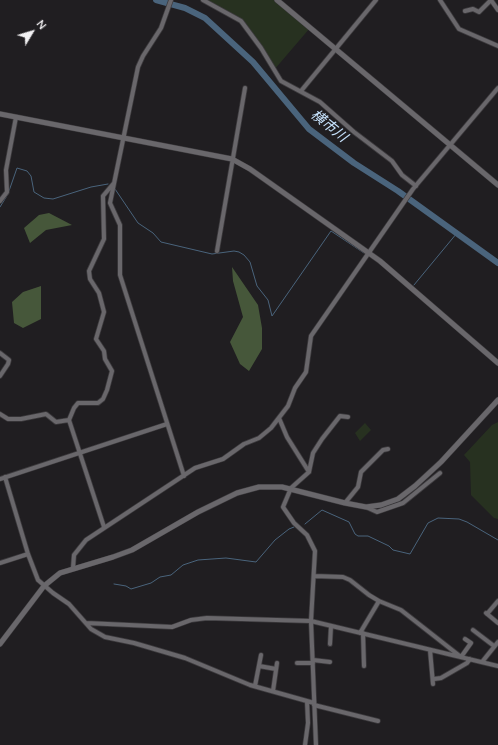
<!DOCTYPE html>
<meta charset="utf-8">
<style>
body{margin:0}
#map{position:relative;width:498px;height:745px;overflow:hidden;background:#201e21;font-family:Quicksand,sans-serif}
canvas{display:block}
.north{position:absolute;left:12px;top:12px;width:40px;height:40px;-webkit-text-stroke:3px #201e21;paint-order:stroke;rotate:52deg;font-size:11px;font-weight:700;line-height:16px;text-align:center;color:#f2f1f3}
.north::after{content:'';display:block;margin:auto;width:14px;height:18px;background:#f2f1f3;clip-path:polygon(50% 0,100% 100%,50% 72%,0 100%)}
</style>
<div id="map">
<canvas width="498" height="745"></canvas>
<div class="north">N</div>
</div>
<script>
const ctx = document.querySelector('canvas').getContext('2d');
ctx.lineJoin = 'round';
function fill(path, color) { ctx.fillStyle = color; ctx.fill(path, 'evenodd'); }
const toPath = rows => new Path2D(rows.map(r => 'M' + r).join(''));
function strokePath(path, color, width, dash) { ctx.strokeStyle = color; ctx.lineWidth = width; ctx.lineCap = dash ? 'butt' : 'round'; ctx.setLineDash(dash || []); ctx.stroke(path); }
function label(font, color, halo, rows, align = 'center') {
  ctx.font = font + ' Quicksand,"Noto Sans JP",sans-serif'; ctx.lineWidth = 3; ctx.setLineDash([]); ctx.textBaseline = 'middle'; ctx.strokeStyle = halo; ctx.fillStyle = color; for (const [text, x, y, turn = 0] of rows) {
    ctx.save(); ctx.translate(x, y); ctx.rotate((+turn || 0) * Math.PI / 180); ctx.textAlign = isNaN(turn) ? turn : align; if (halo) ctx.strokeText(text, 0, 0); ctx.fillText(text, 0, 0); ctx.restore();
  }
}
fill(toPath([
 [203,0,277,0,310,28,274,70,241,21],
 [498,422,498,519,494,518,471,495,470,462,464,455,492,425],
 [365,423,371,430,360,441,355,433]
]), '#273120');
fill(toPath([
 [49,213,72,225,46,230,30,243,24,228,39,215],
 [232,267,258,305,262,328,262,349,249,371,240,364,230,342,243,317,233,281],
 [41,286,41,319,23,328,14,323,12,302,23,292]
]), '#46573a');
strokePath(toPath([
 [115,189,138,223,153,233,161,242,212,254,234,251,239,252,244,255,250,262,257,286,268,300,272,316,331,231,364,253],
 [9,191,17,168,27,171,31,176,34,192,44,198,53,199,91,187,108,184],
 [0,207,8,194],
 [414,285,457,233],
 [305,524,322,510,349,522,355,534,358,536,368,536,389,546,393,550,410,554,428,523,438,518,459,519,467,522,498,540],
 [114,584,126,586,131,589,151,583,160,577,171,575,183,565,198,560,226,558,256,562,275,540,289,529,294,527]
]), '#4a647c', 1);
strokePath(toPath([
 [156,0,185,8,205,18,253,62,309,129,354,163,398,191,498,263]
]), '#4a647c', 6);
const minor = toPath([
 [171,0,161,28,143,56,138,67,110,203,120,225,120,275,184,476],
 [203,0,241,21,261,48,281,81,320,102,354,132,392,161,402,175,416,186],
 [440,0,459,29,498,46],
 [491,0,498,10],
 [465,11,473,9,479,12,491,0],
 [301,91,376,0],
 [0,201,7,192,6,170,16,117],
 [217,251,245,88],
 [0,353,9,360,8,364,0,376],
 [0,414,8,419,21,419,46,414,56,422,69,420],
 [279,418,287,437,309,472],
 [5,477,28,554,38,580,53,593,69,604,91,629,105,637,134,643,185,658,250,685,314,703],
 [0,479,167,424],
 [345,503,358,487,361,472,383,450,388,449],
 [366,507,377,512,403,503,440,473],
 [104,527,69,420,74,408,78,403,98,403,103,399,107,390,112,371,105,359,104,351,96,339,104,312,99,293,90,279,89,271,104,239,103,196,114,183],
 [0,563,28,554],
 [73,568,74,555,86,540,195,468,223,459,244,444,259,438,271,428,288,406,295,388,306,372,311,336,413,189,498,88],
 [314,576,343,577,350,580,369,595,379,601,360,633],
 [379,601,401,610,461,657,471,643,465,639],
 [486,613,498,623],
 [487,614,498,601],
 [86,623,172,627,191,620,207,618,311,621,498,666],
 [473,630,494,646],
 [363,633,364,666],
 [330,644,331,626],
 [430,650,433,684],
 [313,660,330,662],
 [482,662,498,642],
 [297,663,313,663],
 [259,666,276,669],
 [434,679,441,678,467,663,470,659],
 [255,686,261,655],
 [273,691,277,663],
 [314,705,378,721],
 [305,745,308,723,307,701],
 [316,745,311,621,315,551,307,535,294,523,283,507,291,488,309,472,313,453,322,439,340,416,348,417]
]);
const tertiary = toPath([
 [277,0,498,185],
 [0,114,232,159,250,169,380,261,498,363],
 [0,644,44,586,60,573,113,557,132,550,198,512,237,493,259,487,282,487,345,503,366,507,381,505,398,499,415,486,441,462,498,400]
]);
strokePath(minor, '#3d3b3e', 5.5);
strokePath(tertiary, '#3d3b3e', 6);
strokePath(minor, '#69676b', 4);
strokePath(tertiary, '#69676b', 5);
label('italic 14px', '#c7e3fe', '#201e21', [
 ["横市川",329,126,39]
]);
</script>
